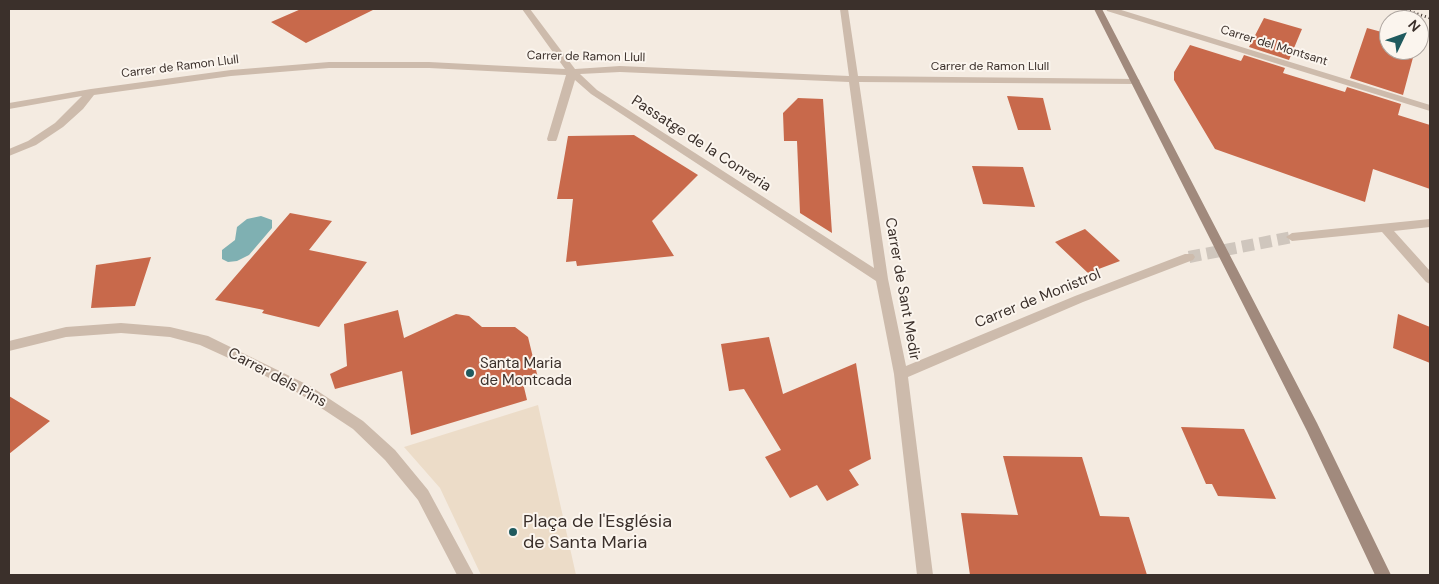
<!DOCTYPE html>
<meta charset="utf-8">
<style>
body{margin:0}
#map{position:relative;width:1439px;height:584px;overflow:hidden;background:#f4ebe1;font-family:"DM Sans",sans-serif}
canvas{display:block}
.frame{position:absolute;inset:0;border:10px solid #3b302b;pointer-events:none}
.north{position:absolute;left:1379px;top:10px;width:50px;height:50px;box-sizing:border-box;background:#fbf5ee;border:1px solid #aea6a0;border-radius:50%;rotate:48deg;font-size:14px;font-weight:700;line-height:20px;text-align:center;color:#3b302b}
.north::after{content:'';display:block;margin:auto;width:18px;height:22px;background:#1f5a5e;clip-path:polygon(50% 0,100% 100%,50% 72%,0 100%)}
</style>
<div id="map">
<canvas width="1439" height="584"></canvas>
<div class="frame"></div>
<div class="north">N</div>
</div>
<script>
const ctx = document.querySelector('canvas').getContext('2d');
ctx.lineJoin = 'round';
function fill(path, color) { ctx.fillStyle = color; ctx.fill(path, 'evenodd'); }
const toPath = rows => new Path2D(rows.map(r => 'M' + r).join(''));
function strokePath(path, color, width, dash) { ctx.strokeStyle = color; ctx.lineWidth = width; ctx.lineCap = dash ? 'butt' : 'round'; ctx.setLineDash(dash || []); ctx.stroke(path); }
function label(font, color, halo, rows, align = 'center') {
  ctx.font = font + ' "DM Sans",sans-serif'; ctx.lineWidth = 4; ctx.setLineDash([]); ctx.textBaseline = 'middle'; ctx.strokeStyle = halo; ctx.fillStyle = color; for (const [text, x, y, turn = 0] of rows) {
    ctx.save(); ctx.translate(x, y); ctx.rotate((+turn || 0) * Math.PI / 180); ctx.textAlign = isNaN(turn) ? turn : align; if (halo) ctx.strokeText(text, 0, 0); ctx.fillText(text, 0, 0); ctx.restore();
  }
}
fill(toPath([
 [538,405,576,575,481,575,440,488,404,447]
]), '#ecdcc8');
fill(toPath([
 [261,216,272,220,272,228,249,255,237,261,228,262,222,259,222,250,235,240,237,227,247,219]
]), '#7fb0b2');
fill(toPath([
 [301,9,375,9,306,43,271,22],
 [1264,18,1302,29,1289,60,1249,47],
 [1367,28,1389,34,1389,50,1415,50,1403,95,1350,78],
 [1190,45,1241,61,1244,55,1285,68,1283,73,1345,92,1347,87,1401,104,1398,115,1430,125,1430,189,1373,169,1365,202,1215,149,1174,80,1174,72],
 [1007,96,1043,98,1051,130,1018,130],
 [798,98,823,99,832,233,800,213,797,141,784,141,783,113],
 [634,135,698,175,652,221,674,256,577,266,576,261,566,262,573,199,557,199,568,136],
 [972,166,1023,167,1035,207,983,204],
 [290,213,332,221,309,250,367,262,319,327,262,313,264,310,215,300],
 [1085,229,1120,261,1088,273,1055,242],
 [151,257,135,306,91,308,96,265],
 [398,310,404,338,456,314,469,316,482,327,515,327,528,337,538,378,523,383,527,400,411,435,402,371,335,389,330,374,347,366,344,324],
 [1398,314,1430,327,1430,363,1393,348],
 [769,337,783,394,856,363,871,459,849,470,859,485,827,501,817,485,790,498,765,457,781,450,744,389,729,391,721,344],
 [9,396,50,421,9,454],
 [1181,427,1244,429,1276,499,1218,496,1212,484,1206,484],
 [1003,456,1082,457,1100,516,1129,517,1147,575,970,575,961,513,1018,515]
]), '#c8694b');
strokePath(toPath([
 [1189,257,1292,237]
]), '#cfc6bd', 12, [12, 6]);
fill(toPath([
 [522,9,530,9,575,69,620,66,849,76,840,9,848,9,858,76,1138,79,1140,81,1135,84,859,82,888,279,906,366,1075,296,1185,254,1193,254,1195,257,1193,260,1083,302,908,377,933,575,917,575,894,374,876,281,591,94,575,80,557,139,556,141,548,141,547,139,566,75,429,68,329,68,231,76,94,95,83,109,63,127,36,145,9,156,9,149,28,141,55,123,82,96,9,109,9,103,91,89,231,70,329,62,429,62,565,69,522,9],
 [620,72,849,82,874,268,597,90,580,74,620,72],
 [1106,9,1118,9,1430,105,1430,111,1107,11,1106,9],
 [1430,219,1430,227,1394,231,1430,271,1430,284,1426,282,1382,232,1292,241,1286,237,1292,233,1430,219],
 [121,323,170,327,208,336,310,386,363,421,395,450,428,490,474,575,457,575,418,500,385,460,353,429,300,394,246,366,200,345,170,337,121,333,66,337,9,351,9,341,66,327,121,323]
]), '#cdbbac');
fill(toPath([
 [1094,9,1102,9,1317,423,1391,575,1375,575,1307,431,1094,9]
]), '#a18a7d');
strokePath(toPath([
 [1402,9,1430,18]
]), '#3b302b', 3, [1, 3]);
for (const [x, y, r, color] of [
 [470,373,5,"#1f5a5e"],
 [513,532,5,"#1f5a5e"]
]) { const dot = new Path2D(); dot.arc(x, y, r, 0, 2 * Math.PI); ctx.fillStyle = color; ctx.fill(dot); strokePath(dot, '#fbf5ee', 2); }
label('12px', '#3b302b', '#fbf5ee', [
 ["Carrer del Montsant",1274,46,17],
 ["Carrer de Ramon Llull",586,57,1],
 ["Carrer de Ramon Llull",180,67,-7],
 ["Carrer de Ramon Llull",990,67]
]);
label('15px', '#3b302b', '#fbf5ee', [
 ["Passatge de la Conreria",701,144,33],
 ["Carrer de Sant Medir",902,289,80],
 ["Carrer de Monistrol",1038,299,-22],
 ["Carrer dels Pins",277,378,28]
]);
label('15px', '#3b302b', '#fbf5ee', [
 ["Santa Maria",480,364],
 ["de Montcada",480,381]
], 'left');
label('18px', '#3b302b', '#fbf5ee', [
 ["Plaça de l'Església",523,522],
 ["de Santa Maria",523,543]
], 'left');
</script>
